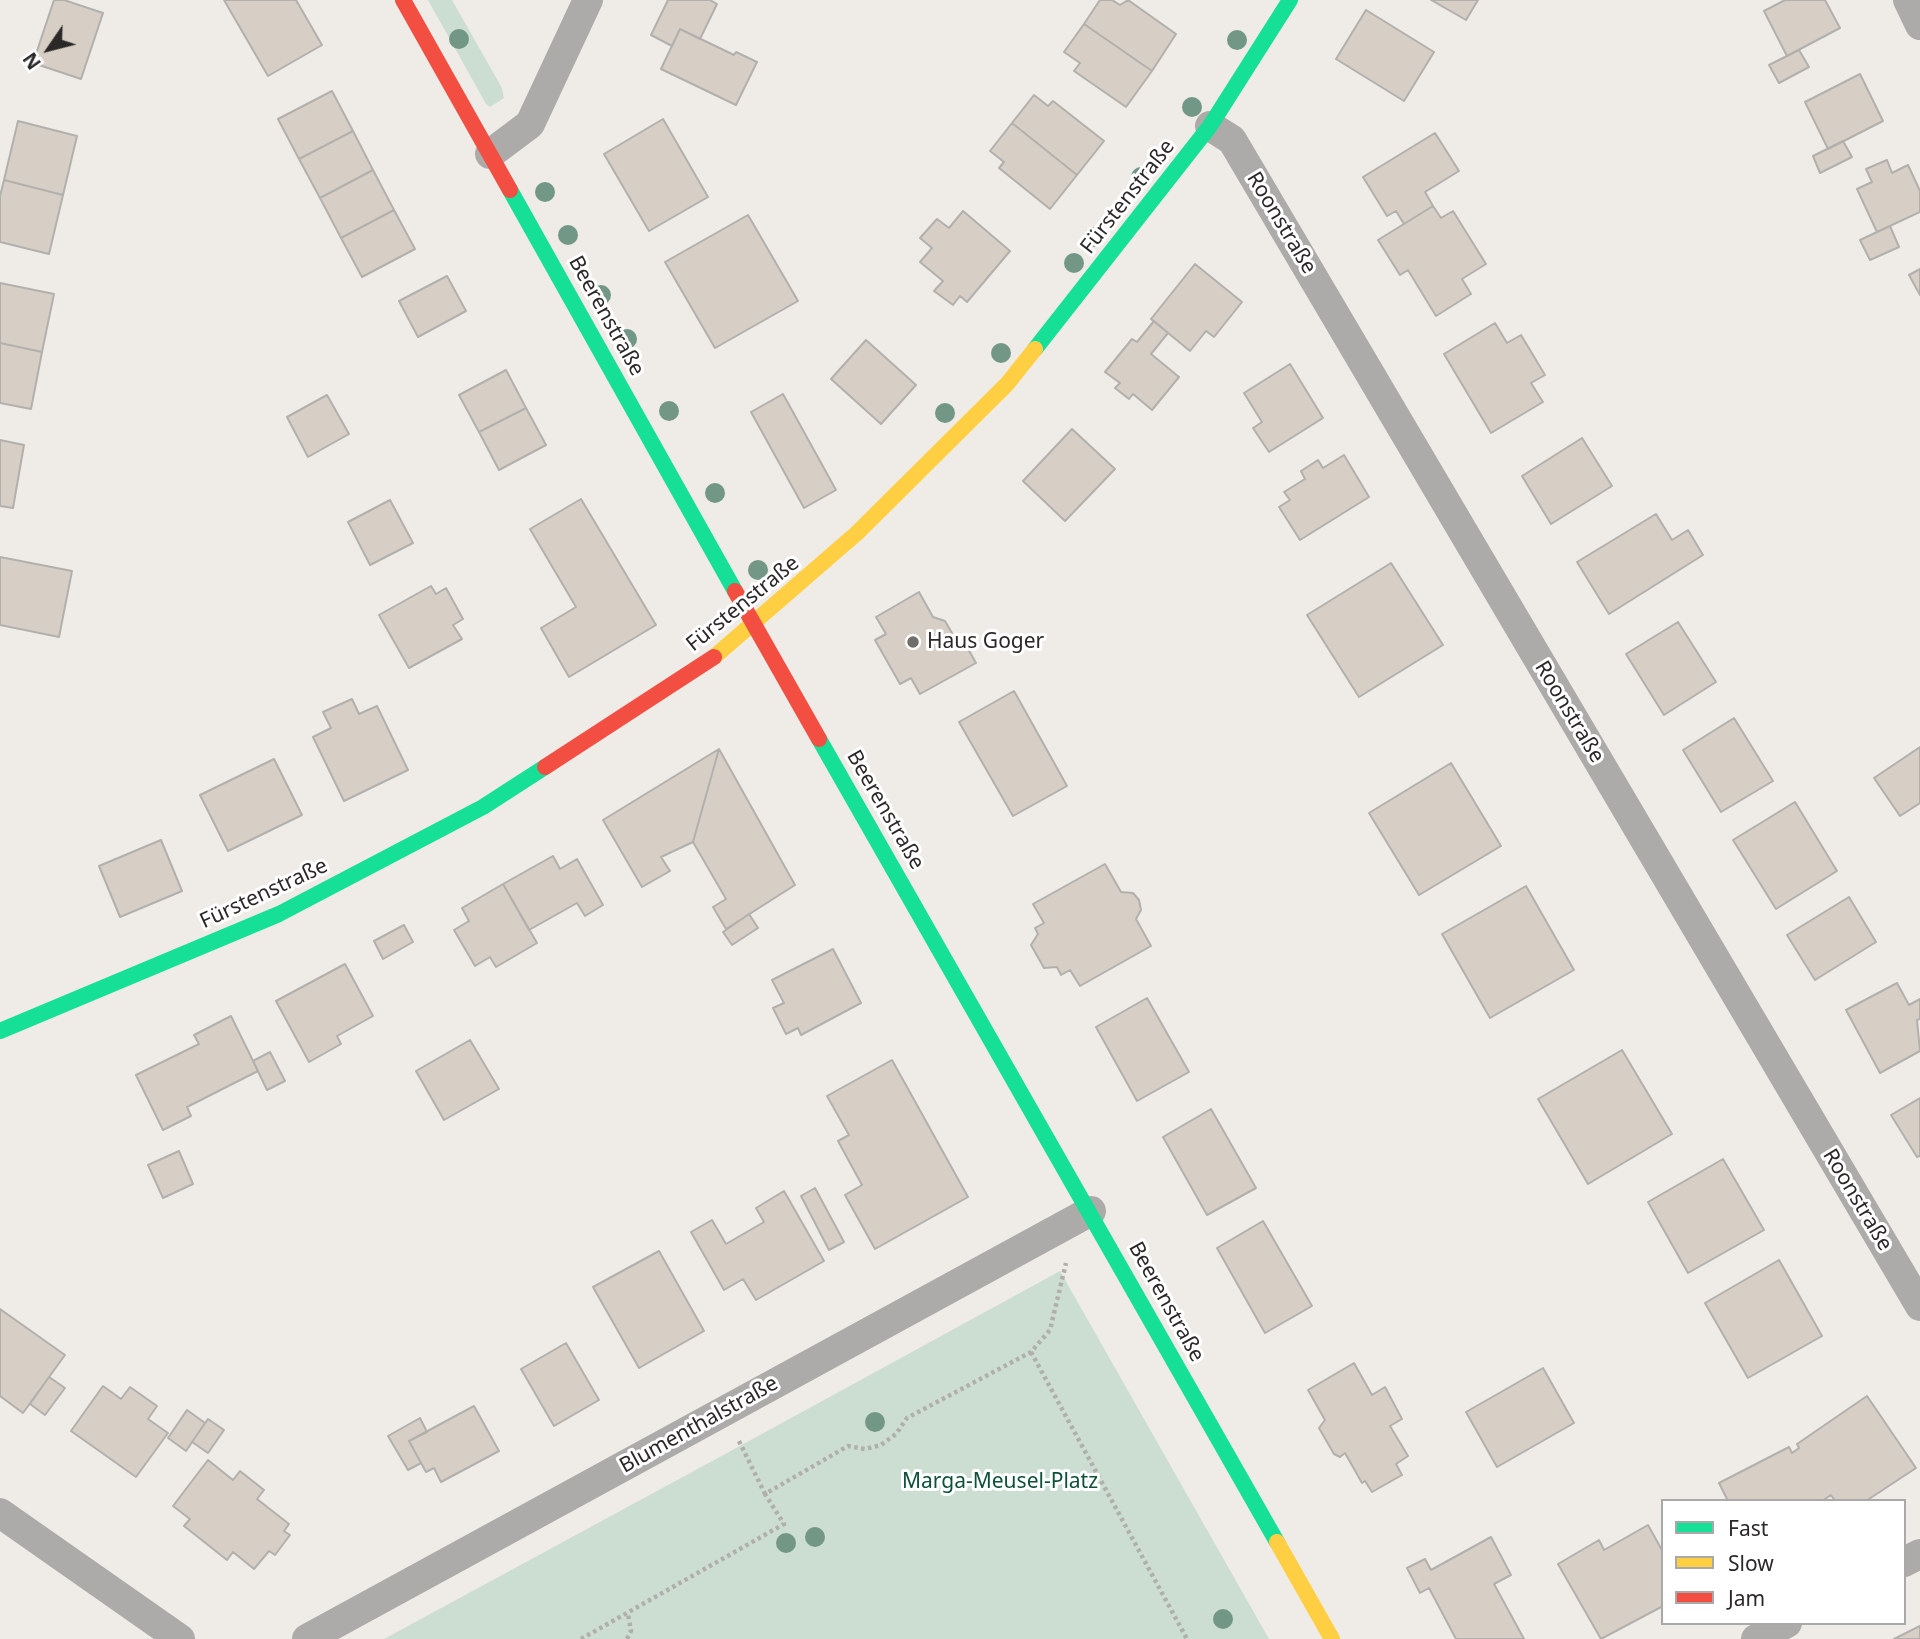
<!DOCTYPE html>
<meta charset="utf-8">
<style>
body{margin:0}
#map{position:relative;width:1920px;height:1639px;overflow:hidden;background:#efece8;font-family:"Noto Sans",sans-serif}
canvas{display:block}
.legend{position:absolute;left:1661px;top:1499px;width:245px;height:126px;box-sizing:border-box;background:#fff;border:2px solid #aaa9a9;margin:0;padding:9px 12px;list-style:none;font-size:21px;color:#2b2927}
.legend li{display:flex;align-items:center;gap:14px;height:35px}
.legend b{width:35px;border:2px solid #aaa9a9}
.north{position:absolute;left:14px;top:14px;width:70px;height:70px;-webkit-text-stroke:5px #fff;paint-order:stroke;rotate:235deg;font-size:19px;font-weight:700;line-height:28px;text-align:center;color:#2b2927}
.north::after{content:'';display:block;margin:auto;width:24px;height:32px;background:#2b2927;clip-path:polygon(50% 0,100% 100%,50% 72%,0 100%)}
</style>
<div id="map">
<canvas width="1920" height="1639"></canvas>
<ul class="legend">
<li><b style="height:9px;background:#16e098"></b>Fast</li>
<li><b style="height:9px;background:#ffcf43"></b>Slow</li>
<li><b style="height:9px;background:#f24e42"></b>Jam</li>
</ul>
<div class="north">N</div>
</div>
<script>
const ctx = document.querySelector('canvas').getContext('2d');
ctx.lineJoin = 'round';
function fill(path, color) { ctx.fillStyle = color; ctx.fill(path, 'evenodd'); }
const toPath = rows => new Path2D(rows.map(r => 'M' + r).join(''));
function strokePath(path, color, width, dash) { ctx.strokeStyle = color; ctx.lineWidth = width; ctx.lineCap = dash ? 'butt' : 'round'; ctx.setLineDash(dash || []); ctx.stroke(path); }
function label(font, color, halo, rows, align = 'center') {
  ctx.font = font + ' "Noto Sans",sans-serif'; ctx.lineWidth = 6; ctx.setLineDash([]); ctx.textBaseline = 'middle'; ctx.strokeStyle = halo; ctx.fillStyle = color; for (const [text, x, y, turn = 0] of rows) {
    ctx.save(); ctx.translate(x, y); ctx.rotate((+turn || 0) * Math.PI / 180); ctx.textAlign = isNaN(turn) ? turn : align; if (halo) ctx.strokeText(text, 0, 0); ctx.fillText(text, 0, 0); ctx.restore();
  }
}
fill(toPath([
 [428,0,452,0,502,88,504,98,490,107,486,104],
 [1060,1271,1269,1639,384,1639,727,1453]
]), '#ccded2');
const building = toPath([
 [54,0,64,0,103,13,81,79,33,63,54,0],
 [224,0,296,0,322,45,268,76,224,0],
 [668,0,710,0,717,4,700,39,680,29,672,46,651,35,668,0],
 [1100,0,1112,0,1120,5,1128,0,1176,34,1152,71,1084,24,1100,0],
 [1431,0,1478,0,1466,20,1431,0],
 [1785,0,1825,0,1840,28,1787,56,1764,11,1785,0],
 [1366,10,1434,52,1404,101,1336,59,1366,10],
 [1084,24,1152,71,1126,107,1074,71,1080,63,1064,52,1084,24],
 [680,29,734,55,736,52,757,62,736,105,661,69,680,29],
 [1799,50,1809,67,1779,83,1769,65,1799,50],
 [1860,74,1883,121,1828,149,1805,102,1860,74],
 [332,91,353,131,299,159,278,119,332,91],
 [1034,95,1048,106,1053,101,1104,141,1077,175,1012,123,1034,95],
 [663,119,708,197,649,231,604,154,663,119],
 [18,121,77,136,63,195,4,180,18,121],
 [1012,123,1077,175,1050,209,999,168,1004,162,990,151,1012,123],
 [353,131,373,170,320,198,299,159,353,131],
 [1435,133,1459,171,1425,192,1433,206,1404,224,1396,211,1387,216,1363,177,1435,133],
 [1843,141,1852,157,1820,173,1813,156,1843,141],
 [1887,160,1892,173,1908,165,1920,191,1920,212,1877,232,1857,189,1872,182,1866,169,1887,160],
 [373,170,394,210,341,238,320,198,373,170],
 [4,180,63,195,49,254,0,242,0,196,4,180],
 [1433,206,1441,218,1453,211,1486,264,1462,279,1471,294,1436,316,1408,270,1400,275,1378,240,1433,206],
 [394,210,415,249,362,277,341,238,394,210],
 [963,211,1010,251,967,302,960,296,953,305,934,291,943,281,920,262,932,248,920,238,937,219,949,228,963,211],
 [748,215,798,301,715,348,665,262,748,215],
 [1890,226,1899,247,1870,260,1860,240,1890,226],
 [1195,264,1242,302,1214,337,1206,331,1190,351,1151,319,1195,264],
 [1920,269,1920,295,1909,275,1920,269],
 [447,276,466,311,418,337,399,301,447,276],
 [0,283,54,294,42,352,0,343,0,283],
 [1154,321,1168,333,1151,354,1179,377,1152,410,1133,394,1129,399,1115,388,1120,383,1105,372,1132,339,1137,342,1154,321],
 [1495,323,1507,343,1521,335,1545,375,1531,383,1543,402,1491,433,1444,354,1495,323],
 [866,340,916,385,881,424,831,379,866,340],
 [0,343,42,352,31,409,0,403,0,343],
 [1290,364,1323,418,1269,452,1253,428,1262,422,1244,393,1290,364],
 [506,370,526,408,479,432,459,395,506,370],
 [783,394,836,490,804,508,751,412,783,394],
 [327,395,349,434,308,457,287,417,327,395],
 [526,408,546,445,499,470,479,432,526,408],
 [1072,429,1115,469,1065,521,1023,481,1072,429],
 [1582,438,1612,486,1551,524,1522,476,1582,438],
 [0,440,24,445,13,508,0,506,0,440],
 [1344,455,1369,497,1300,540,1279,507,1290,500,1284,492,1305,479,1301,471,1318,460,1323,468,1344,455],
 [581,499,656,625,569,677,541,628,576,607,530,529,581,499],
 [390,500,413,543,370,565,348,522,390,500],
 [1656,514,1672,540,1688,530,1703,555,1609,614,1577,562,1656,514],
 [0,557,72,571,59,637,0,625,0,557],
 [1391,563,1443,645,1359,697,1307,615,1391,563],
 [431,586,436,594,446,588,463,619,453,625,462,639,409,668,379,615,431,586],
 [919,592,933,617,945,621,952,633,949,645,962,638,976,663,920,694,911,678,900,684,875,640,886,634,876,617,919,592],
 [1678,622,1716,682,1664,715,1626,654,1678,622],
 [1014,691,1067,786,1013,816,959,722,1014,691],
 [352,699,359,714,377,706,408,770,344,801,313,737,331,728,323,712,352,699],
 [1734,718,1773,781,1721,812,1683,750,1734,718],
 [1920,747,1920,803,1900,816,1874,778,1920,747],
 [719,749,795,885,726,929,713,907,726,899,693,842,719,749],
 [719,749,693,842,661,857,670,871,642,887,603,820,719,749],
 [274,759,302,815,228,851,200,795,274,759],
 [1451,763,1501,846,1419,895,1369,813,1451,763],
 [1795,802,1837,871,1776,909,1733,840,1795,802],
 [161,840,182,891,120,917,99,866,161,840],
 [553,856,560,869,577,859,603,905,585,916,577,903,529,930,503,884,553,856],
 [1105,864,1121,892,1133,893,1139,900,1141,910,1136,919,1151,946,1080,986,1070,970,1061,975,1057,967,1044,968,1031,945,1038,934,1035,928,1044,923,1033,904,1105,864],
 [503,884,537,943,496,967,490,957,475,966,454,930,469,921,462,908,503,884],
 [1526,886,1574,970,1490,1018,1442,934,1526,886],
 [1849,897,1876,942,1815,980,1787,935,1849,897],
 [749,914,758,928,732,945,723,932,749,914],
 [404,925,413,942,383,959,374,941,404,925],
 [833,949,861,1003,801,1035,798,1028,786,1034,773,1008,784,1003,772,980,833,949],
 [345,964,373,1016,337,1036,341,1044,309,1062,276,1001,345,964],
 [1897,983,1909,1005,1920,999,1920,1019,1917,1020,1920,1051,1880,1073,1846,1010,1897,983],
 [1147,998,1189,1072,1137,1101,1096,1027,1147,998],
 [231,1016,258,1071,187,1107,191,1116,163,1130,136,1075,199,1044,194,1035,231,1016],
 [470,1040,499,1089,444,1120,416,1071,470,1040],
 [1622,1050,1672,1134,1588,1184,1538,1099,1622,1050],
 [270,1052,285,1081,267,1090,253,1061,270,1052],
 [892,1060,968,1197,875,1249,845,1195,862,1185,838,1141,849,1135,827,1096,892,1060],
 [1920,1098,1920,1156,1917,1157,1891,1115,1920,1098],
 [1211,1109,1256,1188,1207,1215,1163,1137,1211,1109],
 [179,1151,193,1184,163,1198,148,1165,179,1151],
 [1723,1159,1764,1230,1688,1273,1648,1202,1723,1159],
 [815,1188,844,1242,829,1250,801,1196,815,1188],
 [784,1191,824,1261,756,1300,743,1279,724,1290,691,1232,712,1220,726,1244,764,1222,756,1208,784,1191],
 [1263,1221,1312,1306,1265,1333,1217,1248,1263,1221],
 [659,1251,704,1331,639,1368,593,1287,659,1251],
 [1779,1260,1822,1336,1748,1378,1705,1303,1779,1260],
 [0,1309,65,1355,23,1413,0,1396,0,1309],
 [566,1343,599,1400,554,1426,521,1369,566,1343],
 [1354,1363,1372,1395,1385,1387,1402,1419,1390,1426,1408,1456,1396,1464,1402,1475,1372,1492,1365,1481,1362,1483,1345,1453,1340,1457,1334,1454,1319,1428,1325,1420,1308,1390,1354,1363],
 [1543,1368,1574,1423,1497,1467,1466,1412,1543,1368],
 [49,1377,65,1388,45,1415,30,1404,49,1377],
 [103,1386,121,1399,130,1387,157,1406,148,1419,168,1433,136,1477,71,1431,103,1386],
 [1867,1396,1916,1468,1866,1501,1835,1501,1831,1495,1822,1501,1728,1501,1719,1483,1789,1447,1792,1453,1799,1448,1797,1444,1867,1396],
 [474,1406,499,1451,441,1482,434,1468,426,1472,409,1441,474,1406],
 [187,1410,205,1423,186,1451,168,1438,187,1410],
 [420,1418,427,1432,409,1441,421,1463,408,1470,388,1436,420,1418],
 [208,1419,224,1430,208,1453,192,1442,208,1419],
 [208,1460,233,1480,240,1471,264,1490,257,1499,289,1524,284,1531,290,1535,275,1555,269,1551,254,1569,233,1552,227,1560,184,1526,190,1519,173,1506,208,1460],
 [1648,1525,1663,1552,1663,1606,1601,1639,1558,1564,1599,1540,1604,1550,1648,1525],
 [1491,1537,1511,1575,1494,1584,1524,1639,1456,1639,1429,1588,1420,1593,1407,1568,1425,1559,1431,1570,1491,1537],
 [1920,1626,1920,1639,1894,1639,1920,1626]
]);
fill(building, '#d7cfc5');
strokePath(building, '#b2b0ad', 2);
strokePath(toPath([
 [1031,1352,1187,1639],
 [739,1441,765,1494],
 [581,1639,784,1524,765,1494,848,1446,865,1449,881,1445,896,1434,907,1418,1031,1352,1050,1330,1066,1263],
 [627,1639,631,1631,628,1614]
]), '#b0afac', 4.5, [3.5, 3.5]);
strokePath(toPath([
 [1908,0,1920,25],
 [1210,126,1232,140,1920,1306],
 [490,154,530,124,588,0],
 [0,1513,180,1639],
 [1904,1562,1920,1554],
 [307,1639,1091,1211],
 [1756,1639,1787,1623]
]), '#adabaa', 30);
strokePath(toPath([
 [510,190,735,591],
 [1035,349,1210,126,1290,0],
 [819,739,1277,1542],
 [0,1031,279,914,483,807,545,767]
]), '#16e098', 16);
strokePath(toPath([
 [714,657,857,533,1007,384,1035,349],
 [1277,1542,1332,1639]
]), '#ffcf43', 16);
strokePath(toPath([
 [403,0,510,190],
 [735,591,819,739],
 [545,767,714,657]
]), '#f24e42', 16);
ctx.fillStyle = '#739787';
for (const [x, y] of [
 [459,39],
 [1237,40],
 [1192,107],
 [1141,177],
 [545,192],
 [568,235],
 [1094,237],
 [1074,263],
 [601,295],
 [627,339],
 [1001,353],
 [669,411],
 [945,413],
 [715,493],
 [758,570],
 [875,1422],
 [815,1537],
 [786,1543],
 [1223,1619]
]) { ctx.beginPath(); ctx.arc(x, y, 10, 0, 2 * Math.PI); ctx.fill(); }
for (const [x, y, r, color] of [
 [913,642,7,"#706d6b"]
]) { const dot = new Path2D(); dot.arc(x, y, r, 0, 2 * Math.PI); ctx.fillStyle = color; ctx.fill(dot); strokePath(dot, '#fff', 2.5); }
label('21px', '#2b2927', '#fff', [
 ["Fürstenstraße",1128,197,-52],
 ["Roonstraße",1281,223,59],
 ["Beerenstraße",606,316,61],
 ["Fürstenstraße",743,604,-39],
 ["Roonstraße",1569,712,59],
 ["Beerenstraße",885,810,60],
 ["Fürstenstraße",264,894,-25],
 ["Roonstraße",1857,1200,59],
 ["Beerenstraße",1166,1302,61],
 ["Blumenthalstraße",699,1425,-29]
]);
label('21px', '#2b2927', '#fff', [
 ["Haus Goger",927,642]
], 'left');
label('21px', '#0d5137', '#fff', [
 ["Marga-Meusel-Platz",1000,1482]
]);
</script>
